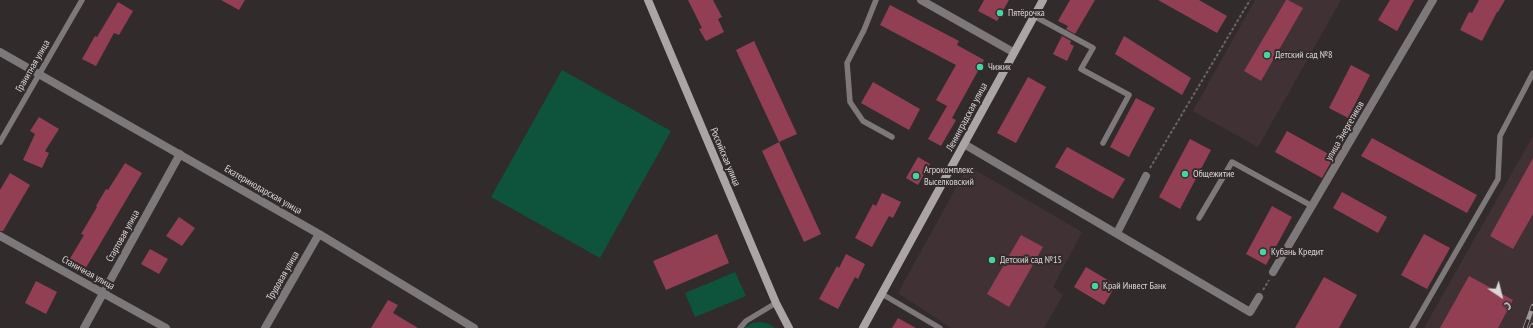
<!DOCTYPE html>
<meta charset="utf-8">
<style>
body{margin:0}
#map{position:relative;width:1533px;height:328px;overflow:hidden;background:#322b2c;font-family:"PT Sans Narrow",sans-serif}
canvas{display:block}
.north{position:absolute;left:1481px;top:276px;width:40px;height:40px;-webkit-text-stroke:3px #322b2c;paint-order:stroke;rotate:145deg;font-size:11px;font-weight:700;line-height:16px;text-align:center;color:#dbd6d7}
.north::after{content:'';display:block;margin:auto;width:14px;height:18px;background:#dbd6d7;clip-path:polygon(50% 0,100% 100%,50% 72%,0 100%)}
</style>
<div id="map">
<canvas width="1533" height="328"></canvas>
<div class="north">С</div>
</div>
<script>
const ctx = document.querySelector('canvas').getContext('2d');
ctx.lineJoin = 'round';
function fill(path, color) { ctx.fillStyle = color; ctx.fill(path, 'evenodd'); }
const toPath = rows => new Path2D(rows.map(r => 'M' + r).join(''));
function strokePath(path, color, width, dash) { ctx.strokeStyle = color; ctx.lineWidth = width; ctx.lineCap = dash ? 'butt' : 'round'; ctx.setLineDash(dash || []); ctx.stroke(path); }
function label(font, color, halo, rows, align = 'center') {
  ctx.font = font + ' "PT Sans Narrow",sans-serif'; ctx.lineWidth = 4; ctx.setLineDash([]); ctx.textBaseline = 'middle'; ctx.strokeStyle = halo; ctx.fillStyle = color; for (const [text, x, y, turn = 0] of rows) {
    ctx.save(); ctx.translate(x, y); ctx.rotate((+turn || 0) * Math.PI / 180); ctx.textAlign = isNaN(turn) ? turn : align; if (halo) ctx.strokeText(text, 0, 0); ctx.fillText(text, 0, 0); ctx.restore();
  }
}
fill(toPath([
 [1255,0,1341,0,1258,147,1193,111],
 [1533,136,1533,328,1424,328],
 [968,166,1082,232,1053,287,1063,295,1044,328,951,328,898,293]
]), '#403234');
fill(toPath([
 [562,70,671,131,600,258,491,197],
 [735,272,746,296,695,317,685,293],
 [761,322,769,324,775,328,744,328,752,323]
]), '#0e533b');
fill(toPath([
 [221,0,245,0,239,10],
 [688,0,713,0,722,17,718,19,724,32,706,41,699,29,702,28],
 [984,0,1009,0,997,21,978,11],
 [1070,0,1095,0,1075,34,1066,29,1068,26,1058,21],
 [1158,0,1199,0,1227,16,1217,33],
 [1286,0,1288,0,1303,8,1261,81,1244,71],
 [1390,0,1414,0,1397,31,1378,20],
 [1479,0,1505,0,1498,12,1497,12,1482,41,1460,30,1469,12,1472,13],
 [118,2,133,11,119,35,114,33,96,66,82,59,95,36,97,37],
 [890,5,959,41,957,45,984,60,952,118,956,120,941,146,928,139,947,106,936,100,956,65,880,25],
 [1062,36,1071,41,1070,44,1074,46,1067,61,1053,54],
 [1124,36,1191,78,1182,95,1115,54],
 [754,41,797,134,779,142,736,50],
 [1351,65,1370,75,1348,118,1329,108],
 [1028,77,1046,87,1016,143,997,133],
 [873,82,920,109,909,130,861,103],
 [1136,98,1155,108,1129,157,1110,147],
 [39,117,59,129,45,151,49,153,42,168,23,160,35,134,30,131],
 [1287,131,1334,157,1322,178,1275,152],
 [1372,138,1477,195,1467,213,1361,156],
 [1190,139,1211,150,1180,209,1159,197],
 [779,142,821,234,804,242,762,151],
 [1067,147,1125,179,1113,199,1055,167],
 [918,157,930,164,918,185,906,178],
 [1533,158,1533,214,1513,249,1490,236],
 [125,163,142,173,84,271,68,262,84,235,81,234,97,207,96,206,106,189,108,190],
 [10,173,30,185,3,231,0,231,0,190],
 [1342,192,1387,217,1378,233,1333,208],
 [882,193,901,202,893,218,889,216,872,247,855,238,873,204,876,206],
 [1272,206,1292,217,1266,265,1246,254],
 [179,217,195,228,182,246,166,236],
 [717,234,729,263,666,290,653,261],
 [1424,234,1450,248,1427,289,1401,275],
 [1021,235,1043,247,1009,307,987,294],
 [150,249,168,259,159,274,141,264],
 [846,254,865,264,858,279,855,277,838,309,819,299,837,266,839,268],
 [1086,267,1116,285,1104,305,1074,287],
 [1469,276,1513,300,1498,328,1440,328],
 [1324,277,1357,295,1339,328,1295,328],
 [36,281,57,292,46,314,25,303],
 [388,300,398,305,393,313,418,328,371,328],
 [898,318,916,328,892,328]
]), '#923f54');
strokePath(toPath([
 [1150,168,1250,0],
 [1263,290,1269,280]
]), '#6a6465', 2, [3, 2]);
strokePath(toPath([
 [876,0,864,30,847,63,850,102,863,121,892,137],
 [1034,16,1093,48,1081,69,1129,95,1103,143],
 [0,142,82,0],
 [1199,218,1232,162,1312,206],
 [882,294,940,328],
 [740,328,746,321,776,303],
 [1412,328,1498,179,1500,136,1533,73]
]), '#7d797a', 5.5);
strokePath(toPath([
 [921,0,1013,52],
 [0,52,319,234,474,328],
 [964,144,1250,312,1259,297],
 [1117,233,1146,176],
 [0,236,166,328],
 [1273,272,1433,0],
 [84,328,180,154],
 [265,328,319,234]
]), '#7d797a', 8);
strokePath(toPath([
 [648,0,776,303,789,328],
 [863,328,1043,0]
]), '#aba5a6', 8);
const rail = toPath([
 [1525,328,1533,306],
 [1531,328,1533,325]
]);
strokePath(rail, '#9f999a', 4.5);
strokePath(rail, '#322b2c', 3, [9]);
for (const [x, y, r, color] of [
 [1000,13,4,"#47d49e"],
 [1267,55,4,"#47d49e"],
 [980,67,4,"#47d49e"],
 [1185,174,4,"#47d49e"],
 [916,176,4,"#47d49e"],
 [1263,252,4,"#47d49e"],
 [992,260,4,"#47d49e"],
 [1095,286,4,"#47d49e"]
]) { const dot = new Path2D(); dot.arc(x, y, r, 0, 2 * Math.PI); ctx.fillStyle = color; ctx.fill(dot); strokePath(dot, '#322b2c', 1.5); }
label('10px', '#dbd6d7', '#322b2c', [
 ["Пятёрочка",1008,13],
 ["Детский сад №8",1275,55],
 ["Чижик",988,67],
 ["Агрокомплекс",924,170],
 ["Выселковский",924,182],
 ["Общежитие",1193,174],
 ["Кубань Кредит",1271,252],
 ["Детский сад №15",1000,260],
 ["Край Инвест Банк",1103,286]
], 'left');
label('10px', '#dbd6d7', '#322b2c', [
 ["Гранитная улица",33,66,-60],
 ["Ленинградская улица",967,117,-62],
 ["улица Энергетиков",1345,131,-60],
 ["Российская улица",725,157,67],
 ["Екатеринодарская улица",263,190,30],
 ["Стартовая улица",123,236,-61],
 ["Станичная улица",88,273,29],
 ["Трудовая улица",283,276,-60]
]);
</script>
